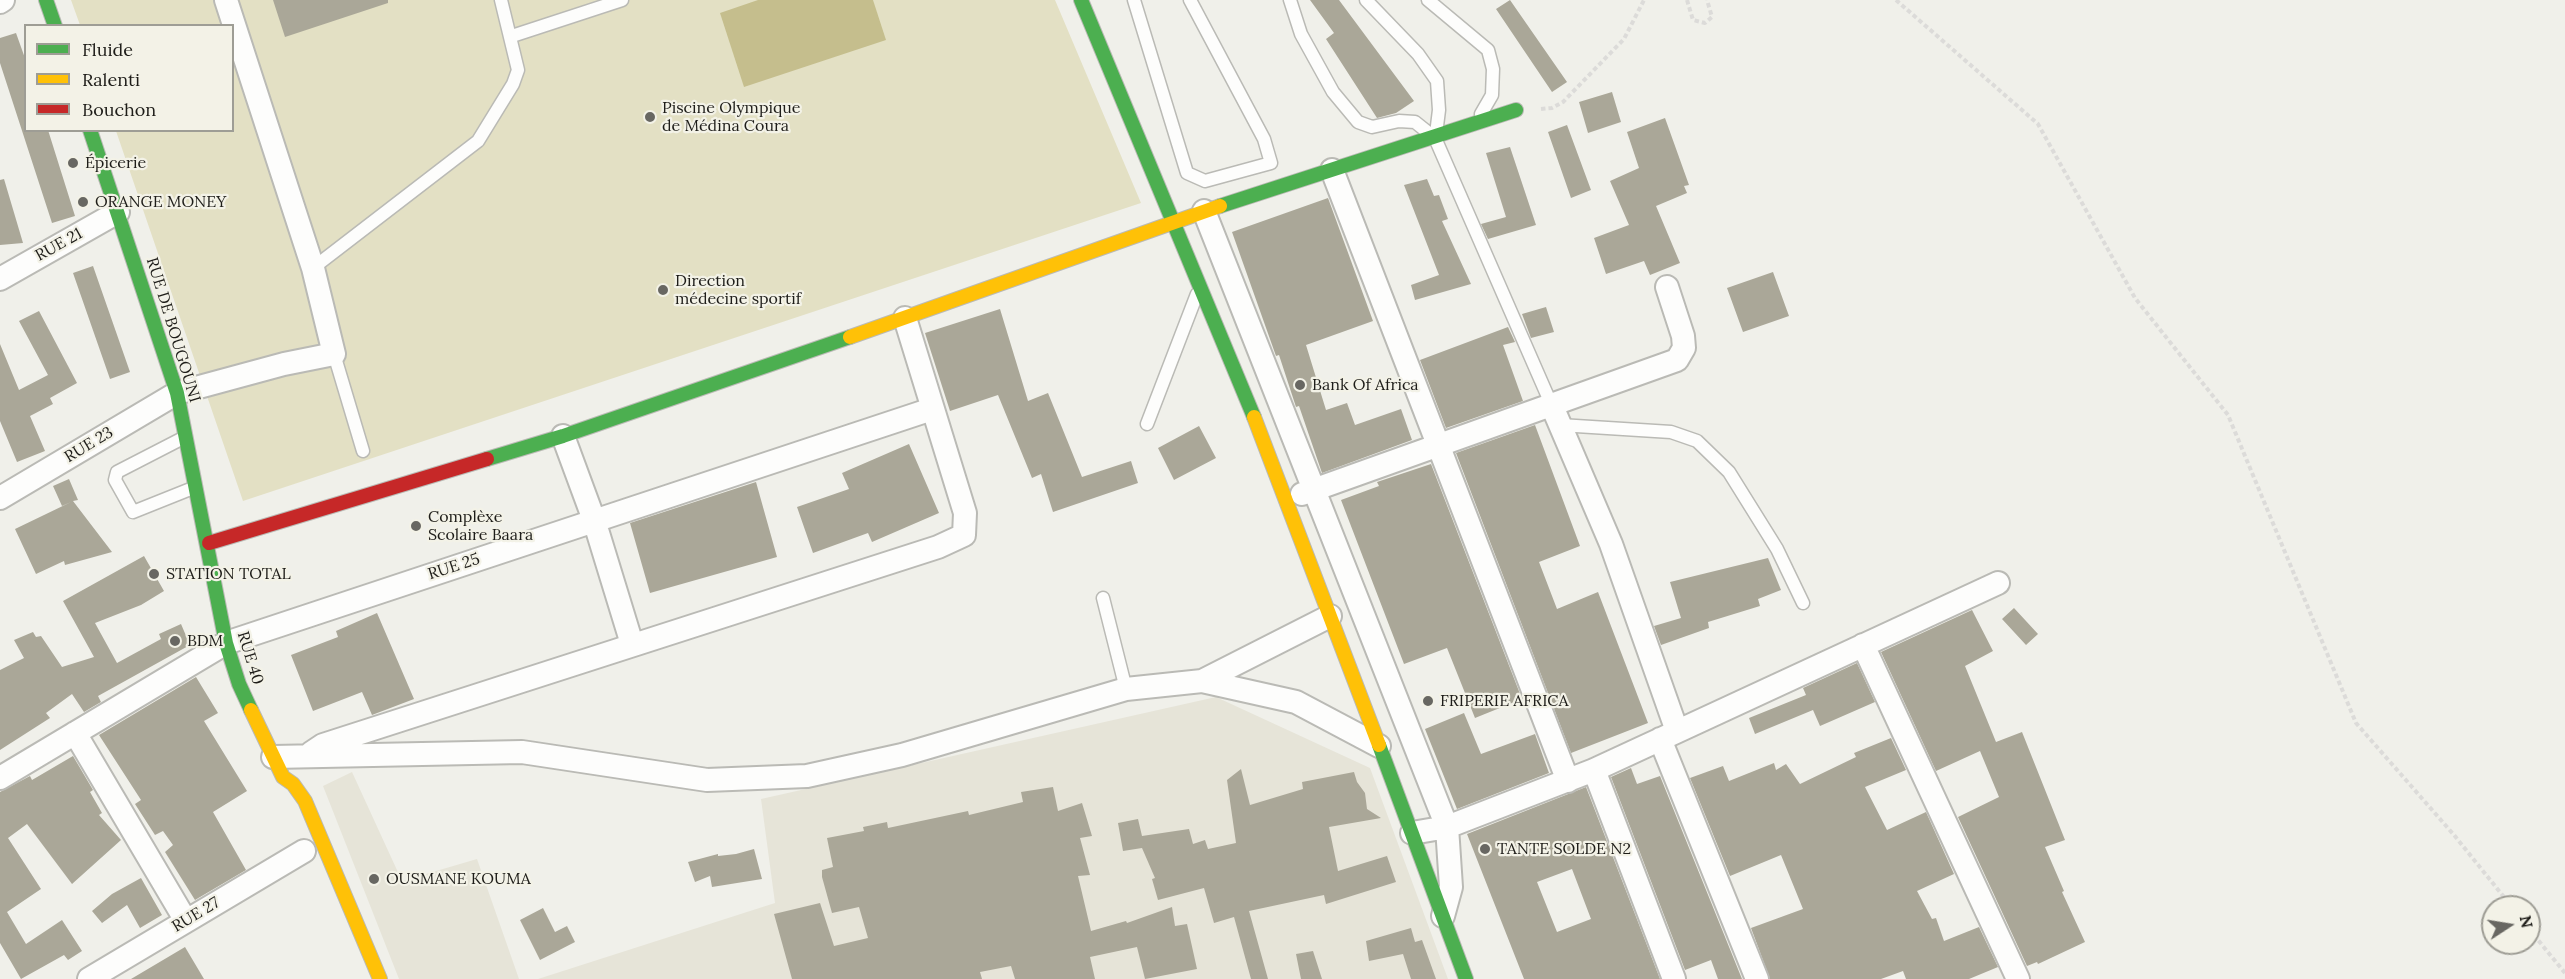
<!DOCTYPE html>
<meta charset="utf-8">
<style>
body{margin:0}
#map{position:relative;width:2565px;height:979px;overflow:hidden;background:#f0f0ea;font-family:Lora,serif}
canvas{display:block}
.legend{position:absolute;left:24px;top:24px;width:210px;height:108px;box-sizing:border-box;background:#f3f2e7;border:2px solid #9e9d95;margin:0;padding:8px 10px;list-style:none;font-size:18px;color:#1e1d19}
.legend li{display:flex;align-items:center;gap:12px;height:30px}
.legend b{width:30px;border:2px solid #9e9d95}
.north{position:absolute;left:2481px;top:895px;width:60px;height:60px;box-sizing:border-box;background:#f3f2e7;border:2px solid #9e9d95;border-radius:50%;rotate:78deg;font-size:16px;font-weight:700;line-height:24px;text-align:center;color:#1e1d19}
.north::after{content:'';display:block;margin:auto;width:21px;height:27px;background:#686762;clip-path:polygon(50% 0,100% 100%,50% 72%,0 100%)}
</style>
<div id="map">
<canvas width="2565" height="979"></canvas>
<ul class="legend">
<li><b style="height:8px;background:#4caf50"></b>Fluide</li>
<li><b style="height:8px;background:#ffc107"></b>Ralenti</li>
<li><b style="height:8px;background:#c62828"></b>Bouchon</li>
</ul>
<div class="north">N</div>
</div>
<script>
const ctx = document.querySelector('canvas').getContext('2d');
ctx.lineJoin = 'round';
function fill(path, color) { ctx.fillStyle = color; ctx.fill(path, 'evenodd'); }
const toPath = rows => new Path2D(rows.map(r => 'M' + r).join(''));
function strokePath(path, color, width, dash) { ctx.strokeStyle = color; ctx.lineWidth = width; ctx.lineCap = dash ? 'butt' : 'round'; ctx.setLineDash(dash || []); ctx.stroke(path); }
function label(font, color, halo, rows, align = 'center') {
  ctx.font = font + ' Lora,serif'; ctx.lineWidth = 4.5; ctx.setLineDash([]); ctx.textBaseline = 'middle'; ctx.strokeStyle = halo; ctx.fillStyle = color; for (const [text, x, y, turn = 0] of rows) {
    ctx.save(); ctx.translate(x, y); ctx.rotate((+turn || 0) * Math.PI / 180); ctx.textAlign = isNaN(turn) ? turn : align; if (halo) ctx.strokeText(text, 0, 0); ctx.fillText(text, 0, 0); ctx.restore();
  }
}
fill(toPath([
 [1216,697,1370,768,1448,979,538,979,775,903,761,799],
 [352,772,402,881,477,859,519,979,399,979,323,786]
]), '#e6e4d8');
fill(toPath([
 [71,0,1055,0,1141,203,243,501,116,131,232,130,232,26,80,25]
]), '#e3e0c4');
fill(toPath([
 [758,0,873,0,886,40,744,87,720,13]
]), '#c5be8d');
fill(toPath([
 [273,0,388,0,388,3,285,37],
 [1310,0,1339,0,1414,101,1396,113,1377,118,1326,39,1334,33],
 [1510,0,1567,82,1552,92,1496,9],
 [16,33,26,61,26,130,48,130,75,216,52,223,0,63,0,38],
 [1612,92,1621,122,1588,133,1579,102],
 [1665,118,1689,185,1684,186,1687,193,1656,206,1680,263,1650,275,1644,261,1606,274,1594,238,1629,225,1610,181,1639,168,1627,132],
 [1567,125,1591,190,1571,198,1548,132],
 [1510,147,1536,225,1488,239,1481,224,1506,217,1486,153],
 [4,179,23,243,0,245,0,180],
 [1427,179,1434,196,1439,195,1448,219,1442,221,1471,284,1415,300,1411,285,1439,275,1404,185],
 [1328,198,1373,321,1306,345,1326,410,1347,403,1355,425,1401,409,1412,440,1322,473,1299,406,1296,407,1279,355,1276,356,1232,232],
 [93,266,130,372,110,379,73,273],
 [1773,272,1789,316,1743,332,1727,288],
 [1546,307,1554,332,1531,338,1522,314],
 [1000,309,1028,401,1048,393,1082,477,1131,461,1138,483,1053,512,1041,474,1032,478,998,395,950,411,925,333],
 [39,311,77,383,50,398,53,404,30,416,45,451,17,462,0,421,0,344,19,390,48,375,19,321],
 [1508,327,1515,342,1503,345,1523,401,1446,428,1420,360],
 [1535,425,1580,546,1539,562,1557,609,1598,592,1648,723,1571,753,1456,453],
 [1199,426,1216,458,1174,480,1158,448],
 [909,444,939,513,872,542,868,533,813,553,797,507,849,489,842,473],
 [1431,464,1522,699,1475,718,1447,648,1404,664,1341,500,1379,486,1377,482],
 [69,479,78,500,73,501,112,552,65,565,64,561,36,574,15,529,71,502,62,506,53,486],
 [756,482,777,557,650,593,630,523],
 [144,556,164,591,141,605,95,623,117,663,161,639,159,634,181,624,190,645,98,696,101,702,84,712,72,694,46,713,50,718,0,750,0,670,24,658,14,640,33,632,36,637,41,636,62,667,94,657,63,601],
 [1768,558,1781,590,1758,599,1760,606,1708,622,1709,628,1661,645,1654,626,1681,618,1670,582],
 [2014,608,2038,634,2026,645,2002,619],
 [1972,610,1993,651,1965,666,1996,742,2022,732,2065,840,2045,847,2064,891,2062,892,2085,942,2038,964,2037,962,2027,966,1958,817,1999,797,1980,751,1936,771,1881,652],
 [377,613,414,699,372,715,362,692,313,711,291,655,338,637,336,631],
 [1857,663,1875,702,1820,726,1813,710,1755,734,1749,718,1806,695,1803,688],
 [196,677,218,713,204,721,247,791,213,812,246,870,195,900,165,852,173,845,163,831,155,835,135,804,141,800,99,735],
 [1464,713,1481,754,1535,734,1549,773,1457,809,1425,729],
 [1891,738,1906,770,1865,787,1887,830,1926,812,1954,874,1917,891,1932,919,1936,918,1944,941,1979,927,1998,967,1969,979,1906,979,1903,971,1881,979,1770,979,1751,928,1803,909,1781,855,1730,876,1690,778,1723,766,1729,781,1774,763,1776,770,1786,764,1800,784,1856,757,1854,753],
 [73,756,93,790,90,792,102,813,99,815,121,840,72,884,27,824,8,838,41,889,7,912,26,944,62,920,82,951,68,960,64,955,21,979,0,943,0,792,30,776,32,780],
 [1631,768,1637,784,1660,776,1742,979,1718,979,1711,960,1685,970,1611,777],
 [1241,769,1250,805,1303,789,1302,782,1354,772,1357,782,1365,793,1367,809,1381,818,1329,827,1338,871,1387,856,1396,882,1326,904,1324,895,1249,911,1268,979,1251,979,1234,917,1214,923,1204,888,1158,900,1152,879,1155,878,1142,848,1123,851,1118,823,1138,819,1142,836,1189,829,1193,844,1205,840,1208,849,1236,843,1227,780],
 [1053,787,1058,811,1082,803,1092,836,1080,838,1090,875,1078,876,1091,931,1126,921,1127,923,1172,907,1175,926,1187,924,1197,969,1145,979,1137,947,1090,957,1095,979,1015,979,1011,966,980,972,982,979,792,979,774,914,820,903,834,946,868,938,859,907,832,913,822,877,822,870,833,867,827,838,864,831,863,827,887,822,888,828,968,811,969,815,1023,802,1021,792],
 [1586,787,1660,979,1524,979,1467,834],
 [1572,869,1591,919,1557,932,1537,882],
 [754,849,762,879,712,887,710,876,695,882,688,862,718,854,718,856,736,854],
 [141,878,162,915,140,928,127,905,102,923,92,911,112,894],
 [543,908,555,932,567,926,575,942,540,960,520,920],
 [1411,928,1415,942,1422,940,1436,979,1411,979,1403,954,1369,961,1366,941],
 [185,947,204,979,131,979],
 [1313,951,1322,979,1301,979,1296,954]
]), '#aaa798');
const lane = toPath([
 [1134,0,1187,173,1205,181,1271,163,1264,139,1190,0],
 [1290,0,1301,34,1333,92,1358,122,1372,127,1399,121,1415,122,1435,138,1552,406],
 [1366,0,1418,54,1437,81,1439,110,1436,134],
 [1428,0,1488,50,1493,69,1492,95,1481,114],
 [512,36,622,0],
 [313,268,478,141,513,84,518,70,501,0],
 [334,354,363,451],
 [1147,424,1197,294],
 [1560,425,1671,432,1697,441,1729,472,1777,549,1803,603],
 [185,437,117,472,115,480,133,512,193,488],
 [1103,598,1126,689]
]);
const street = toPath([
 [0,2,3,0],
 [1332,170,1568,781],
 [1204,211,1447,827,1451,887,1443,916],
 [0,279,118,212],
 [1552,406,1611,544,1677,731],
 [563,436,594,520,632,644],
 [1302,494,1677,360,1684,348,1683,336,1667,287],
 [0,498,177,393,284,364,334,354,313,268,226,0],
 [1863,645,2018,979],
 [1202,681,1330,616],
 [75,733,186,921],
 [1660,739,1757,979],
 [311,753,323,745,938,547,964,535,965,513,905,318],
 [273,757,522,752,707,780,807,776,902,755,1126,689,1202,681,1296,702,1379,746],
 [1594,770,1674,979],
 [0,778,226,643,932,409],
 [1412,833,1447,827,1594,770,1998,583],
 [89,979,304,851]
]);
const fast = toPath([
 [46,0,55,26],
 [1081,0,1254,417],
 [90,130,177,393,226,643,239,684,251,710],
 [1220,206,1516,110],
 [487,459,563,436,850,337],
 [1379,745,1466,979]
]);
const slow = toPath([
 [850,337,1220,206],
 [1254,417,1379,745],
 [251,710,283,777,293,784,305,801,380,979]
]);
const jam = toPath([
 [209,543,487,459]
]);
strokePath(lane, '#babab5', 15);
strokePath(street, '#babab5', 26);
strokePath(fast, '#babab5', 16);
strokePath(slow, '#babab5', 16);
strokePath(jam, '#babab5', 16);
strokePath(toPath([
 [1687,0,1693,20,1705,23,1712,17,1707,0],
 [1896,0,2038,124,2135,298,2228,415,2356,723,2454,835,2512,907],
 [1541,109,1552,108,1563,102,1624,39,1644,0],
 [2529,929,2565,973]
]), '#dcdbd9', 4, [4.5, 3]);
strokePath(lane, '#fdfdfc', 12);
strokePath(street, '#fdfdfc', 22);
strokePath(fast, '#4caf50', 14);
strokePath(slow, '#ffc107', 14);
strokePath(jam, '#c62828', 14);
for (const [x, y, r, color] of [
 [650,117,6,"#686762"],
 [73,163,6,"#686762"],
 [83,202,6,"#686762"],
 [663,290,6,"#686762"],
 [1300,385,6,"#686762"],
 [416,526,6,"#686762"],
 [154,574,6,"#686762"],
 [175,641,6,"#686762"],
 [1428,701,6,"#686762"],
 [1485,849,6,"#686762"],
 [374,879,6,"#686762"]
]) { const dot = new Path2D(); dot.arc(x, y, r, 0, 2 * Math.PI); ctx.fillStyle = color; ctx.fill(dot); strokePath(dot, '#f3f2e7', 2); }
label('16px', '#1e1d19', '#f3f2e7', [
 ["Piscine Olympique",662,108],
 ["de Médina Coura",662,126],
 ["Épicerie",85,163],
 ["ORANGE MONEY",95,202],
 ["Direction",675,281],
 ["médecine sportif",675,299],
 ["Bank Of Africa",1312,385],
 ["Complèxe",428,517],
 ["Scolaire Baara",428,535],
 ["STATION TOTAL",166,574],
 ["BDM",187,641],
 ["FRIPERIE AFRICA",1440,701],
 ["TANTE SOLDE N2",1497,849],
 ["OUSMANE KOUMA",386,879]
], 'left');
label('16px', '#1e1d19', '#f3f2e7', [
 ["RUE 21",59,245,-29],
 ["RUE DE BOUGOUNI",173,330,73],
 ["RUE 23",89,445,-31],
 ["RUE 25",454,567,-18],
 ["RUE 40",250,658,73],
 ["RUE 27",196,915,-31]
]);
</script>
